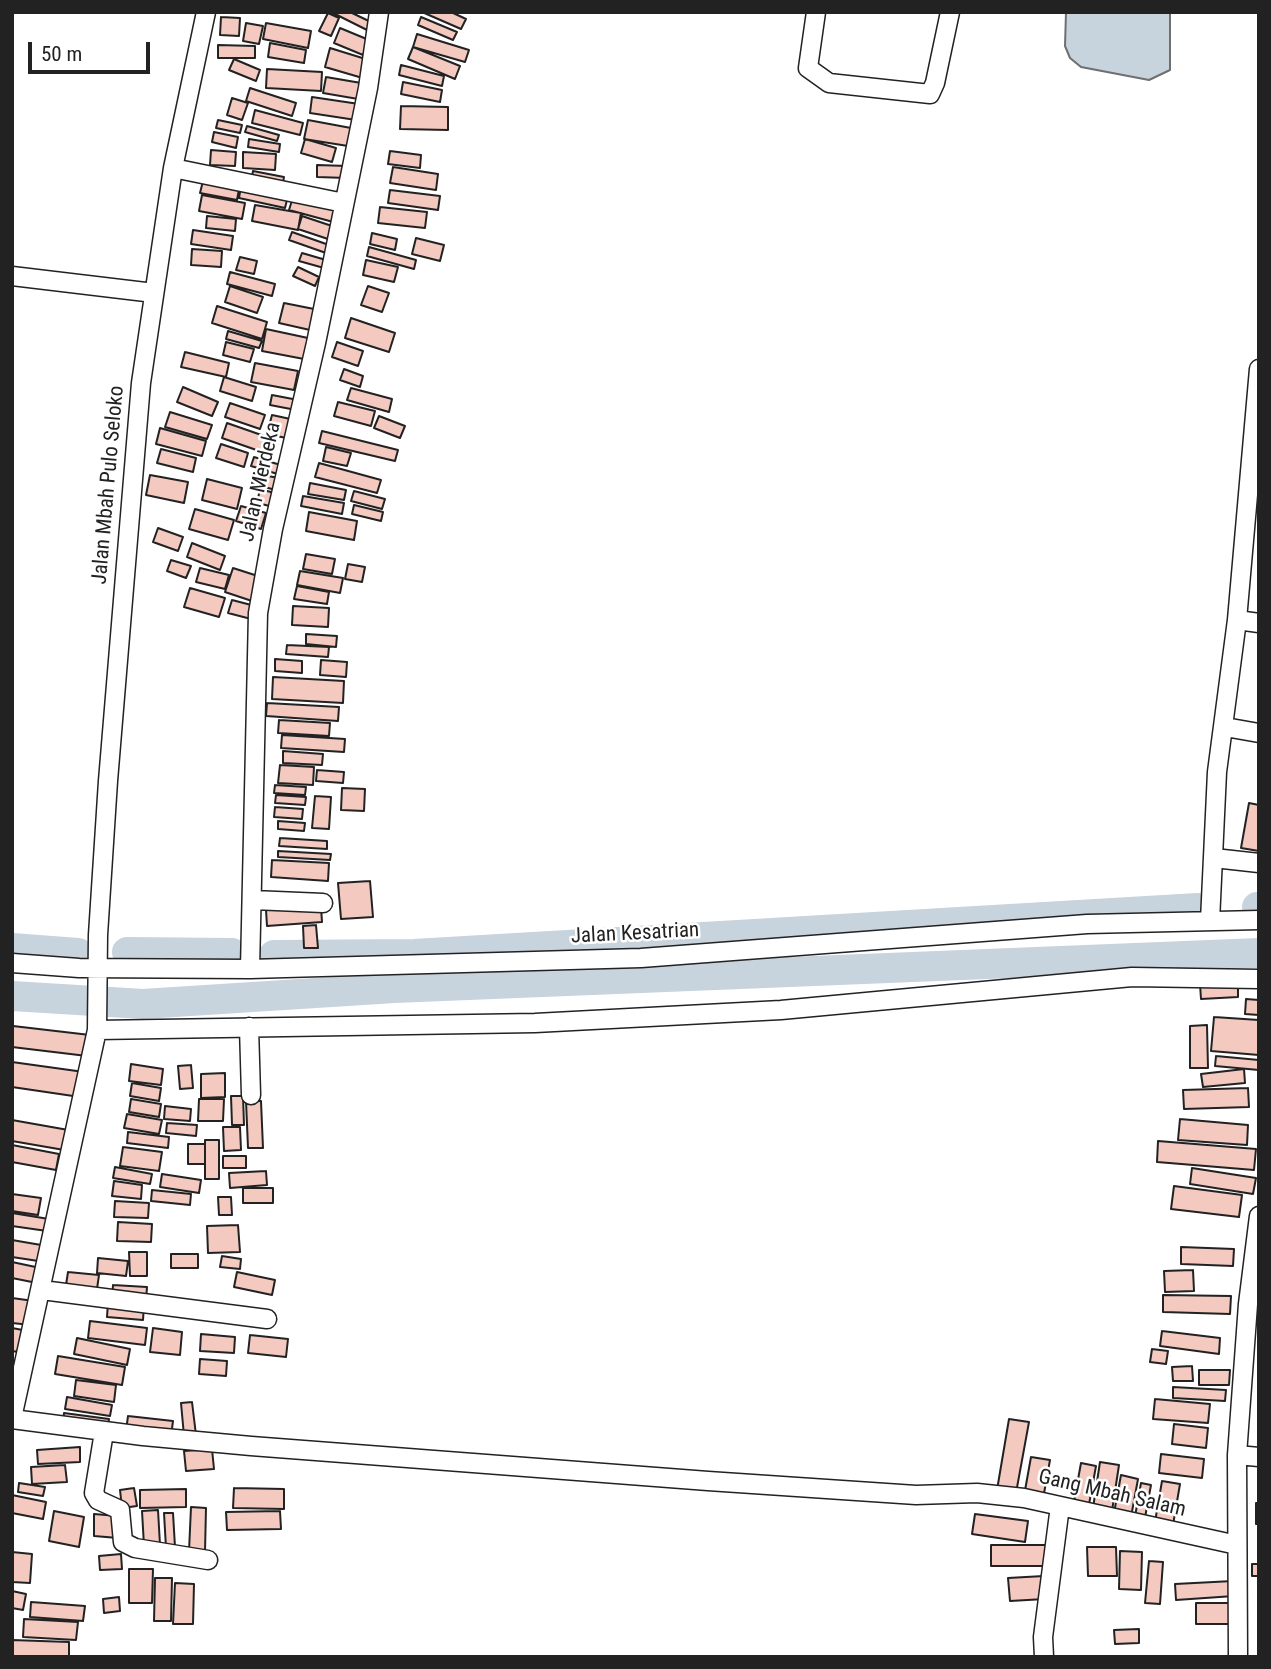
<!DOCTYPE html>
<style>
body{margin:0}
#map{position:relative;width:1271px;height:1669px;overflow:hidden;background:#fff;font-family:"Roboto Condensed",sans-serif}
canvas{display:block}
.frame{position:absolute;inset:0;border:14px solid #222;pointer-events:none}
.scale{position:absolute;left:28px;top:42px;width:122px;height:32px;box-sizing:border-box;border:4px solid #222;border-top:0;padding-left:9px;font-size:21px;line-height:24px;white-space:nowrap;color:#222;-webkit-text-stroke:5px #fff;paint-order:stroke}
</style>
<div id="map">
<canvas width="1271" height="1669"></canvas>
<div class="frame"></div>
<div class="scale">50 m</div>
</div>
<script>
const ctx = document.querySelector('canvas').getContext('2d');
ctx.lineJoin = 'round';
function fill(path, color) { ctx.fillStyle = color; ctx.fill(path, 'evenodd'); }
const toPath = rows => new Path2D(rows.map(r => 'M' + r).join(''));
function strokePath(path, color, width, dash) { ctx.strokeStyle = color; ctx.lineWidth = width; ctx.lineCap = dash ? 'butt' : 'round'; ctx.setLineDash(dash || []); ctx.stroke(path); }
function label(font, color, halo, rows, align = 'center') {
  ctx.font = font + ' "Roboto Condensed",sans-serif'; ctx.lineWidth = 5; ctx.setLineDash([]); ctx.textBaseline = 'middle'; ctx.strokeStyle = halo; ctx.fillStyle = color; for (const [text, x, y, turn = 0] of rows) {
    ctx.save(); ctx.translate(x, y); ctx.rotate((+turn || 0) * Math.PI / 180); ctx.textAlign = isNaN(turn) ? turn : align; if (halo) ctx.strokeText(text, 0, 0); ctx.fillText(text, 0, 0); ctx.restore();
  }
}
const water = toPath([
 [1066,12,1170,12,1170,70,1149,80,1081,67,1070,58,1065,46,1066,12]
]);
fill(water, '#c7d3dd');
strokePath(water, '#6f6f6f', 2);
strokePath(toPath([
 [1257,907,1259,907],
 [12,948,78,953],
 [127,952,232,953],
 [274,955,414,954,1198,908],
 [12,996,143,1004,394,988,1259,953]
]), '#c7d3dd', 30);
const building = toPath([
 [350,12,373,23,369,31,333,13,350,12],
 [422,12,451,12,466,19,461,29,422,12],
 [328,13,339,18,331,36,319,31,328,13],
 [221,17,240,18,239,36,220,35,221,17],
 [421,17,457,32,453,40,418,25,421,17],
 [246,23,263,26,259,44,243,41,246,23],
 [266,23,311,31,308,48,263,39,266,23],
 [340,28,369,40,363,55,334,43,340,28],
 [417,34,469,50,465,62,413,47,417,34],
 [270,43,306,50,304,63,268,57,270,43],
 [218,45,255,46,255,58,218,58,218,45],
 [413,47,460,66,455,79,408,59,413,47],
 [330,48,372,61,366,79,325,67,330,48],
 [234,59,260,70,256,81,229,70,234,59],
 [401,65,444,76,442,86,399,75,401,65],
 [267,69,322,72,321,91,266,88,267,69],
 [326,77,367,84,364,100,323,93,326,77],
 [403,82,442,90,440,102,401,94,403,82],
 [250,88,296,103,292,116,246,101,250,88],
 [312,97,359,104,356,120,310,113,312,97],
 [232,98,248,103,242,120,227,115,232,98],
 [401,106,448,107,448,130,400,129,401,106],
 [255,110,303,123,300,135,252,123,255,110],
 [218,120,242,125,240,133,216,128,218,120],
 [308,120,351,128,348,146,304,139,308,120],
 [247,126,279,135,277,141,245,132,247,126],
 [214,132,238,137,236,148,212,142,214,132],
 [249,139,280,144,279,152,248,147,249,139],
 [305,139,336,148,332,162,301,153,305,139],
 [211,150,236,152,235,166,210,165,211,150],
 [390,151,421,155,420,168,388,164,390,151],
 [243,152,276,154,275,170,243,168,243,152],
 [317,165,347,166,347,178,317,177,317,165],
 [393,167,438,174,436,190,390,183,393,167],
 [253,171,284,177,282,188,251,182,253,171],
 [204,177,240,184,237,200,200,193,204,177],
 [241,186,288,196,285,208,239,198,241,186],
 [390,190,440,196,438,210,388,203,390,190],
 [294,194,342,206,337,223,289,210,294,194],
 [202,195,245,203,242,219,199,211,202,195],
 [255,205,301,213,298,230,252,221,255,205],
 [380,207,427,212,425,228,378,223,380,207],
 [207,216,236,219,235,231,206,228,207,216],
 [302,216,338,228,334,241,298,229,302,216],
 [193,230,233,236,231,250,191,244,193,230],
 [292,232,329,245,326,253,289,240,292,232],
 [372,233,397,239,395,250,370,244,372,233],
 [416,238,444,245,440,261,412,254,416,238],
 [369,247,416,260,414,269,367,256,369,247],
 [192,249,222,251,221,267,191,265,192,249],
 [302,253,326,260,324,268,299,261,302,253],
 [240,257,257,261,254,274,236,270,240,257],
 [366,260,398,267,394,282,363,275,366,260],
 [298,267,319,277,315,286,293,276,298,267],
 [230,272,275,284,272,296,227,284,230,272],
 [230,286,263,297,257,313,225,302,230,286],
 [368,286,389,293,382,312,361,305,368,286],
 [284,303,314,309,310,330,279,323,284,303],
 [217,306,267,322,262,339,212,323,217,306],
 [351,318,395,333,389,352,345,338,351,318],
 [266,329,308,338,304,359,262,351,266,329],
 [228,331,262,341,259,348,226,339,228,331],
 [226,342,254,349,250,362,223,355,226,342],
 [337,342,363,351,358,366,332,357,337,342],
 [185,352,229,363,226,377,181,367,185,352],
 [255,363,298,371,294,390,251,382,255,363],
 [344,369,363,376,360,387,340,380,344,369],
 [224,377,256,387,252,401,220,391,224,377],
 [183,387,218,402,212,416,177,402,183,387],
 [351,388,392,399,389,412,347,400,351,388],
 [272,395,298,400,296,410,270,405,272,395],
 [338,402,375,411,371,426,334,416,338,402],
 [230,403,265,415,260,429,225,417,230,403],
 [170,412,212,425,207,439,165,427,170,412],
 [272,415,295,420,291,439,267,434,272,415],
 [379,416,405,426,400,438,374,428,379,416],
 [227,423,270,438,265,453,222,438,227,423],
 [160,428,206,441,202,456,156,444,160,428],
 [322,431,398,450,395,461,319,443,322,431],
 [221,444,248,453,244,467,216,458,221,444],
 [326,447,351,453,347,466,323,461,326,447],
 [161,449,196,458,193,472,157,463,161,449],
 [254,457,284,466,281,475,251,466,254,457],
 [319,463,381,480,377,493,315,477,319,463],
 [254,473,278,478,276,490,252,484,254,473],
 [150,475,188,482,184,503,146,495,150,475],
 [207,479,242,488,237,509,202,500,207,479],
 [310,483,346,490,344,500,308,494,310,483],
 [260,489,278,494,274,507,257,503,260,489],
 [354,491,385,499,382,509,351,501,354,491],
 [303,496,344,503,342,514,301,506,303,496],
 [354,505,383,512,381,521,352,514,354,505],
 [241,506,266,513,261,529,236,521,241,506],
 [195,509,234,520,228,540,189,529,195,509],
 [309,512,357,521,354,540,306,531,309,512],
 [158,528,183,537,178,551,153,542,158,528],
 [192,543,225,556,220,570,187,557,192,543],
 [306,554,335,559,332,574,303,569,306,554],
 [171,560,191,566,186,578,167,571,171,560],
 [348,564,365,567,362,582,345,579,348,564],
 [200,568,229,575,225,589,196,582,200,568],
 [233,568,264,578,255,602,225,592,233,568],
 [300,571,343,578,340,593,297,585,300,571],
 [297,586,329,592,327,604,294,599,297,586],
 [190,588,225,598,219,617,184,607,190,588],
 [232,600,259,607,255,620,228,613,232,600],
 [293,606,329,608,328,627,292,625,293,606],
 [306,634,337,636,336,647,306,644,306,634],
 [287,645,329,647,328,657,286,654,287,645],
 [275,659,302,661,302,673,275,671,275,659],
 [321,660,347,662,346,677,320,675,321,660],
 [273,677,344,681,343,703,272,699,273,677],
 [267,703,339,707,338,721,266,716,267,703],
 [279,720,330,723,329,736,278,733,279,720],
 [282,735,345,739,344,752,281,748,282,735],
 [283,751,323,754,322,765,283,763,283,751],
 [280,765,314,767,313,785,278,783,280,765],
 [317,770,344,772,343,783,316,781,317,770],
 [275,785,306,787,305,795,274,793,275,785],
 [342,788,365,789,364,811,341,810,342,788],
 [276,795,306,797,305,805,275,803,276,795],
 [315,796,331,797,329,829,312,828,315,796],
 [1249,803,1259,805,1259,851,1241,848,1249,803],
 [275,807,303,809,302,819,274,817,275,807],
 [278,821,305,823,304,831,278,829,278,821],
 [280,838,327,841,327,849,279,846,280,838],
 [278,851,331,854,330,860,278,857,278,851],
 [272,860,329,863,328,881,271,877,272,860],
 [370,881,373,917,341,919,338,883,370,881],
 [321,907,322,922,267,926,266,910,321,907],
 [316,925,318,948,304,948,303,926,316,925],
 [1238,983,1238,997,1201,999,1200,984,1238,983],
 [1246,999,1259,1000,1259,1015,1245,1014,1246,999],
 [1214,1017,1259,1020,1259,1055,1211,1051,1214,1017],
 [1207,1025,1208,1068,1190,1068,1190,1026,1207,1025],
 [13,1026,90,1035,87,1056,12,1047,13,1026],
 [1216,1056,1259,1060,1259,1070,1215,1066,1216,1056],
 [12,1062,84,1072,80,1097,12,1087,12,1062],
 [131,1064,163,1069,161,1085,129,1081,131,1064],
 [191,1065,193,1088,180,1089,178,1066,191,1065],
 [1244,1069,1245,1083,1203,1087,1201,1074,1244,1069],
 [225,1073,225,1097,201,1098,201,1074,225,1073],
 [132,1083,161,1088,159,1101,130,1096,132,1083],
 [1248,1088,1249,1107,1184,1109,1183,1090,1248,1088],
 [231,1096,243,1096,244,1125,232,1125,231,1096],
 [131,1099,161,1104,159,1117,129,1112,131,1099],
 [199,1099,224,1099,223,1121,198,1121,199,1099],
 [246,1101,261,1101,263,1148,248,1148,246,1101],
 [165,1106,191,1109,190,1121,164,1119,165,1106],
 [127,1114,162,1120,159,1134,124,1128,127,1114],
 [1180,1119,1248,1125,1247,1145,1178,1140,1180,1119],
 [12,1120,74,1131,70,1151,12,1141,12,1120],
 [167,1123,197,1125,196,1136,166,1133,167,1123],
 [223,1127,240,1127,241,1150,224,1151,223,1127],
 [128,1132,169,1137,168,1148,127,1143,128,1132],
 [205,1140,219,1140,219,1179,205,1179,205,1140],
 [1158,1141,1256,1149,1254,1170,1157,1162,1158,1141],
 [188,1144,205,1144,205,1164,188,1164,188,1144],
 [12,1145,59,1154,56,1170,12,1162,12,1145],
 [123,1147,162,1152,159,1171,120,1166,123,1147],
 [223,1156,246,1156,246,1168,223,1168,223,1156],
 [115,1167,152,1174,150,1184,113,1178,115,1167],
 [1192,1168,1256,1178,1253,1194,1190,1184,1192,1168],
 [266,1171,267,1185,230,1188,229,1173,266,1171],
 [162,1174,201,1180,199,1193,160,1187,162,1174],
 [114,1181,142,1185,141,1199,112,1196,114,1181],
 [1174,1186,1242,1195,1239,1217,1171,1209,1174,1186],
 [243,1188,273,1188,273,1203,243,1203,243,1188],
 [152,1190,191,1194,190,1205,151,1201,152,1190],
 [12,1194,41,1198,38,1215,12,1211,12,1194],
 [218,1197,231,1197,232,1215,219,1215,218,1197],
 [115,1201,149,1203,148,1218,114,1217,115,1201],
 [12,1213,49,1219,47,1231,12,1226,12,1213],
 [118,1222,152,1224,151,1242,117,1241,118,1222],
 [238,1225,240,1252,208,1253,207,1226,238,1225],
 [12,1240,47,1246,45,1262,12,1257,12,1240],
 [1181,1247,1234,1249,1233,1266,1181,1264,1181,1247],
 [129,1252,147,1252,147,1276,130,1276,129,1252],
 [171,1254,198,1254,198,1268,171,1268,171,1254],
 [222,1256,241,1259,240,1269,220,1267,222,1256],
 [98,1258,128,1261,126,1276,97,1273,98,1258],
 [12,1262,45,1269,42,1284,12,1278,12,1262],
 [1193,1270,1194,1291,1165,1292,1164,1271,1193,1270],
 [68,1272,99,1275,97,1289,66,1285,68,1272],
 [237,1272,275,1280,272,1295,234,1287,237,1272],
 [113,1285,147,1287,146,1301,112,1300,113,1285],
 [1163,1295,1231,1296,1230,1314,1163,1312,1163,1295],
 [12,1298,34,1301,31,1325,12,1323,12,1298],
 [108,1302,144,1305,143,1320,107,1317,108,1302],
 [90,1321,147,1328,145,1345,88,1338,90,1321],
 [12,1328,28,1331,25,1353,12,1351,12,1328],
 [153,1328,182,1332,180,1355,150,1352,153,1328],
 [1162,1331,1220,1338,1219,1354,1160,1346,1162,1331],
 [201,1334,235,1337,234,1353,200,1351,201,1334],
 [250,1335,288,1339,286,1357,248,1353,250,1335],
 [77,1338,130,1349,127,1365,74,1354,77,1338],
 [1152,1349,1168,1351,1166,1364,1150,1362,1152,1349],
 [58,1356,125,1367,122,1385,55,1374,58,1356],
 [200,1359,227,1361,226,1376,199,1374,200,1359],
 [1192,1366,1193,1381,1173,1381,1172,1367,1192,1366],
 [1199,1370,1230,1370,1229,1385,1199,1385,1199,1370],
 [76,1380,116,1385,114,1402,74,1396,76,1380],
 [1173,1387,1226,1390,1225,1401,1173,1398,1173,1387],
 [67,1397,112,1405,110,1416,65,1409,67,1397],
 [1155,1399,1210,1404,1208,1423,1153,1419,1155,1399],
 [192,1402,196,1435,184,1436,181,1403,192,1402],
 [64,1413,109,1419,108,1428,63,1422,64,1413],
 [128,1416,173,1421,171,1436,126,1431,128,1416],
 [1009,1419,1029,1422,1016,1493,997,1490,1009,1419],
 [1174,1424,1208,1428,1206,1448,1172,1444,1174,1424],
 [80,1447,80,1462,38,1464,37,1450,80,1447],
 [212,1449,214,1469,186,1471,184,1451,212,1449],
 [1161,1454,1204,1459,1202,1478,1159,1473,1161,1454],
 [1031,1457,1050,1460,1043,1499,1024,1496,1031,1457],
 [1100,1462,1119,1465,1112,1511,1093,1508,1100,1462],
 [1081,1463,1096,1466,1088,1510,1073,1507,1081,1463],
 [65,1465,67,1482,32,1484,31,1467,65,1465],
 [1121,1475,1138,1479,1131,1517,1114,1513,1121,1475],
 [1162,1481,1180,1484,1173,1525,1155,1522,1162,1481],
 [19,1483,45,1487,43,1496,18,1492,19,1483],
 [1141,1483,1151,1485,1144,1523,1134,1522,1141,1483],
 [134,1488,137,1506,122,1508,120,1490,134,1488],
 [234,1488,284,1489,284,1509,233,1508,234,1488],
 [186,1489,186,1507,140,1508,140,1490,186,1489],
 [12,1495,46,1502,43,1519,12,1513,12,1495],
 [1256,1503,1259,1503,1259,1524,1256,1524,1256,1503],
 [191,1507,206,1508,205,1552,189,1551,191,1507],
 [158,1510,160,1545,144,1546,142,1511,158,1510],
 [54,1511,84,1517,79,1547,49,1541,54,1511],
 [280,1511,281,1529,227,1530,226,1512,280,1511],
 [164,1513,173,1513,175,1547,166,1548,164,1513],
 [94,1514,118,1516,118,1538,94,1536,94,1514],
 [975,1514,1028,1521,1025,1542,972,1534,975,1514],
 [991,1545,1046,1545,1046,1566,991,1566,991,1545],
 [1087,1547,1116,1547,1117,1576,1088,1576,1087,1547],
 [1120,1551,1142,1552,1141,1590,1119,1589,1120,1551],
 [12,1552,32,1554,30,1583,12,1582,12,1552],
 [121,1554,122,1569,100,1570,99,1556,121,1554],
 [1149,1561,1163,1562,1160,1604,1145,1603,1149,1561],
 [1252,1564,1259,1564,1259,1576,1252,1576,1252,1564],
 [129,1569,153,1569,152,1603,129,1603,129,1569],
 [1044,1576,1045,1599,1010,1601,1008,1578,1044,1576],
 [155,1578,172,1578,171,1621,154,1621,155,1578],
 [1233,1581,1234,1596,1176,1600,1175,1584,1233,1581],
 [175,1583,194,1584,193,1624,173,1624,175,1583],
 [12,1591,26,1594,23,1610,12,1608,12,1591],
 [119,1597,120,1611,104,1613,103,1599,119,1597],
 [31,1602,85,1606,83,1621,30,1617,31,1602],
 [1196,1603,1232,1603,1232,1624,1196,1624,1196,1603],
 [24,1619,78,1622,76,1640,23,1637,24,1619],
 [1139,1629,1139,1643,1115,1644,1114,1630,1139,1629],
 [12,1640,69,1642,69,1657,12,1657,12,1640]
]);
fill(building, '#f3c9c0');
strokePath(building, '#222', 2);
const minor = toPath([
 [816,12,808,68,829,83,930,94,935,83,950,12],
 [173,168,344,203],
 [12,276,154,293],
 [1237,620,1259,623],
 [1225,727,1259,733],
 [1214,858,1259,863],
 [253,900,323,903],
 [1210,921,1217,772,1237,620,1259,369],
 [12,963,79,968,250,969,641,958,1087,924,1259,920],
 [250,969,258,613,273,529,316,343,368,88,379,12],
 [249,1027,251,1095],
 [97,1030,535,1023,781,1010,1132,977,1259,979],
 [42,1290,267,1319],
 [12,1418,97,1030,98,935,108,781,141,383,173,168,206,12],
 [12,1419,143,1436,251,1446,708,1481,916,1495,977,1493,1024,1498,1237,1545],
 [104,1432,94,1493,98,1500,120,1510,123,1542,135,1548,208,1560],
 [1237,1455,1259,1457],
 [1044,1657,1043,1637,1060,1506],
 [1238,1657,1237,1455,1248,1304,1259,1216]
]);
strokePath(minor, '#222', 21);
strokePath(minor, '#fff', 18);
label('21px', '#222', '#fff', [
 ["Jalan Merdeka",261,482,-77],
 ["Jalan Mbah Pulo Seloko",109,485,-85],
 ["Jalan Kesatrian",635,934,-3],
 ["Gang Mbah Salam",1112,1494,13]
]);
</script>
